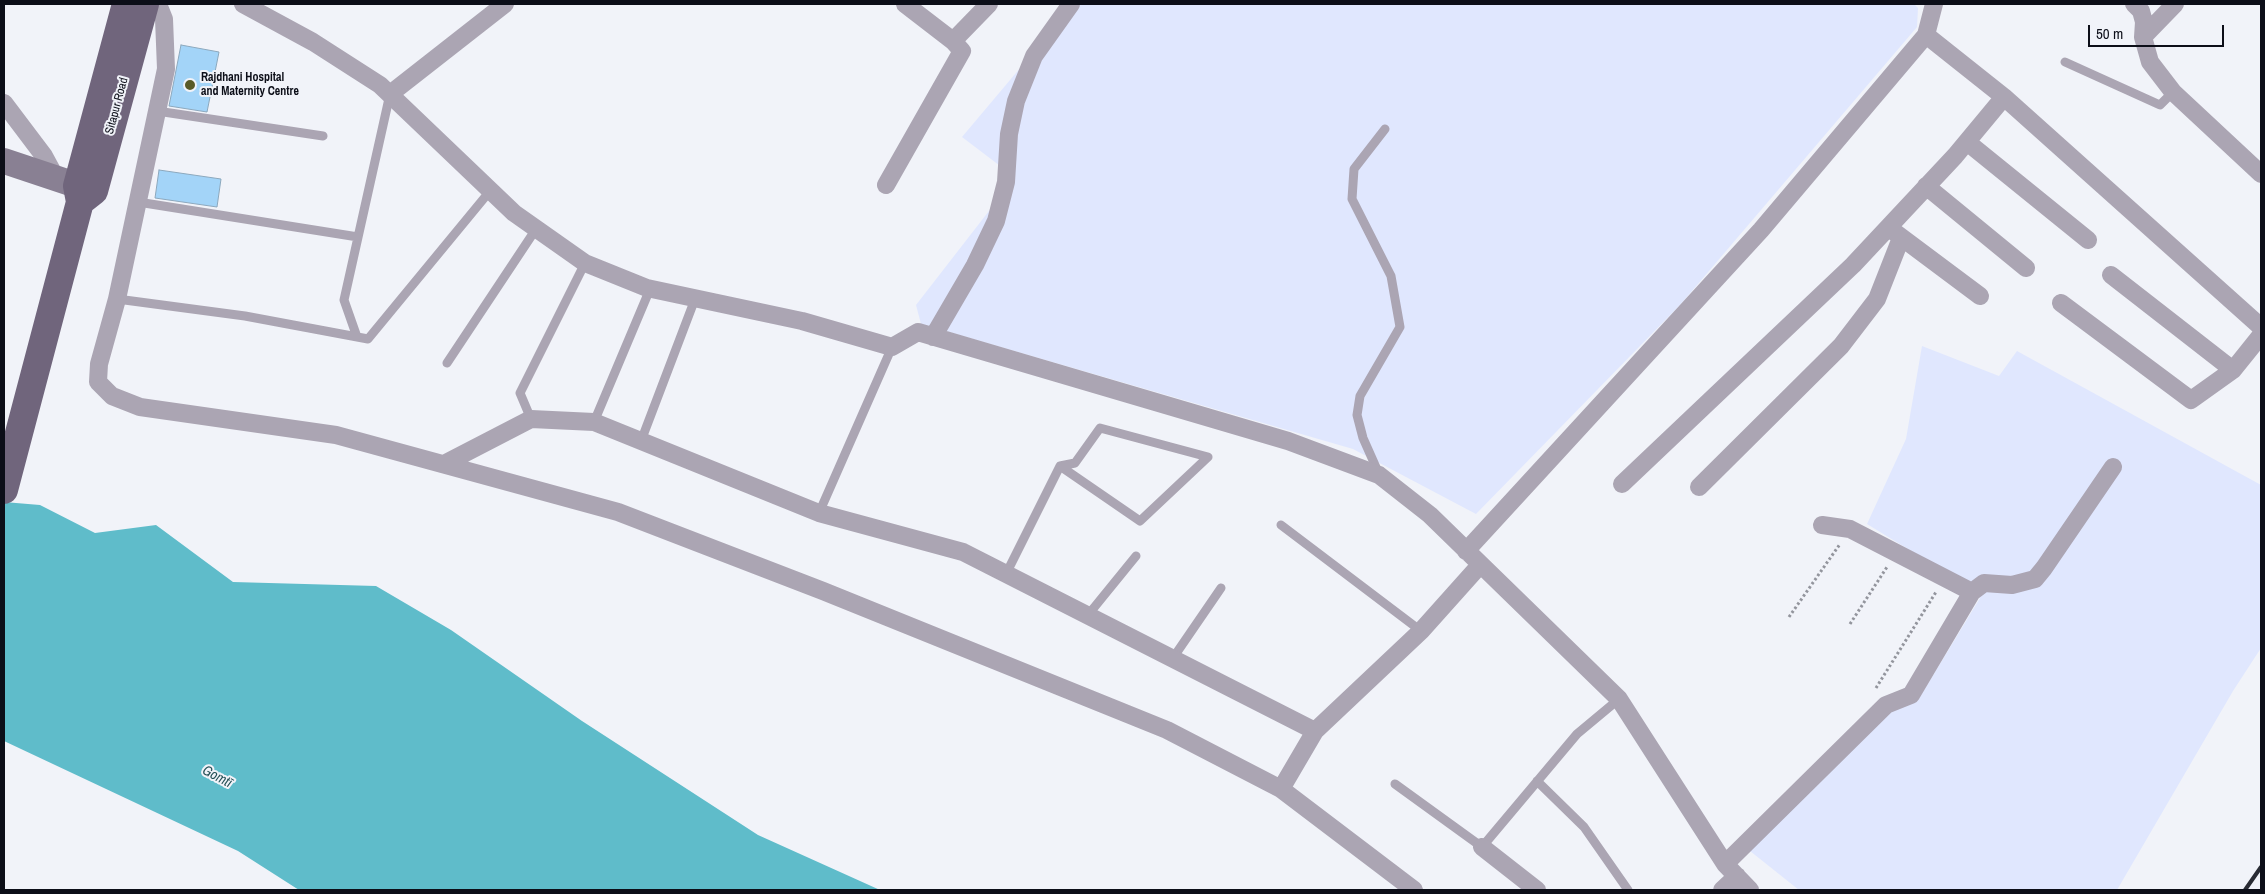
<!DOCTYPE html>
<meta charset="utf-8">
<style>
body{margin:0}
#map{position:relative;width:2265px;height:894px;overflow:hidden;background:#f1f3f9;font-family:"Archivo Narrow",sans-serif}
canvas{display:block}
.frame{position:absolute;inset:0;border:5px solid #0c0e18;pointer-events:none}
.scale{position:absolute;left:2088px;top:25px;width:136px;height:22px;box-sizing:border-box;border:2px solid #0c0e18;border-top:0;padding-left:6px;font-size:15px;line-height:18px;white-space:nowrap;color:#0c0e18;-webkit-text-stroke:4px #f1f3f9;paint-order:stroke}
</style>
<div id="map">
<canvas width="2265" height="894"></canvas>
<div class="frame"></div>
<div class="scale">50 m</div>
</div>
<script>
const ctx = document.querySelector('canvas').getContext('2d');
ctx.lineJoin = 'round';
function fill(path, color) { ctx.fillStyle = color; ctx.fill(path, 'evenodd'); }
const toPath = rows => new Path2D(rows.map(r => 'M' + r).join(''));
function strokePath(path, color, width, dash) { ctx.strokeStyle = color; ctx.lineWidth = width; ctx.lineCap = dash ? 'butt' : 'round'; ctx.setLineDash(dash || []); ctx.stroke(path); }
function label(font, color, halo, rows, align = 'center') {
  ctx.font = font + ' "Archivo Narrow",sans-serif'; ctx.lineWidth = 4; ctx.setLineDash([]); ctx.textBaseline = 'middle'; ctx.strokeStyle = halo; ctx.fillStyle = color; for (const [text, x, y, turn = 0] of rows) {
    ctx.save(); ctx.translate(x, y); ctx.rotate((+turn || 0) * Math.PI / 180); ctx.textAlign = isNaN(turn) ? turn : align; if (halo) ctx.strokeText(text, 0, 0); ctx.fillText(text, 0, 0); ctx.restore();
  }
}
fill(toPath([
 [1069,4,1914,4,1918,8,1917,27,1680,305,1476,514,1353,449,921,324,916,305,1006,189,1012,175,962,137,1053,29],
 [1922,346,1999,376,2017,351,2261,485,2261,648,2233,691,2117,890,1799,890,1750,851,1891,711,1918,700,1980,598,1970,587,1867,524,1906,439]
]), '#e0e7fe');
fill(toPath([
 [4,502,40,505,95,533,156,525,233,582,376,586,451,630,582,721,758,835,880,890,299,890,238,851,4,741]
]), '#5fbcca');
const building = toPath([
 [181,45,219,52,207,112,169,106,181,45],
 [159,170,221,179,217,207,155,198,159,170]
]);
fill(building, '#a3d4f8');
strokePath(building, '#8ca8bd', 1);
strokePath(toPath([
 [1789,617,1840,544],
 [1850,624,1887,567],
 [1876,688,1936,592]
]), '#93959d', 3, [2.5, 2.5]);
strokePath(toPath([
 [2065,62,2160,105,2173,92],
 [157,111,323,136],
 [138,202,358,237],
 [117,299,245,316,368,339,490,191],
 [357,337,344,300,390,94],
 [447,363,536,229],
 [531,419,520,393,585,263],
 [594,422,650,289],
 [641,441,695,299],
 [1060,466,1140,521,1208,457],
 [1379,474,1363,438,1357,415,1360,396,1400,327,1391,276,1352,199,1354,169,1385,129],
 [819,513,892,347],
 [1281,525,1421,631],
 [1006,574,1060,466,1075,463,1100,428,1208,457],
 [1088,615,1136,556],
 [1173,658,1221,588],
 [1537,781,1584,827,1628,890],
 [1395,784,1482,847,1577,734,1619,699]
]), '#aba5b3', 9);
strokePath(toPath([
 [158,4,164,19,166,69,117,299,99,364,98,382,112,396,140,407,336,435,618,512,823,591,1167,730,1281,789,1315,731],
 [243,4,313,42,380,85,514,213,585,263,647,288,802,321,892,347,918,332,1288,441,1379,475,1430,515,1619,699,1725,864,1750,890],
 [2134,4,2141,11,2144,22,2143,37,2150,62,2173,92,2261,174],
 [1926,35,2004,97,2261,327],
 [2143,37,2175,4],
 [953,41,989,4],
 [390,94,505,4],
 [4,103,44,156,57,180],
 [1967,142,2088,240],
 [886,185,962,51,953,41,905,4],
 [1926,186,2026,268],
 [1893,231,1980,296],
 [2111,275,2233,370],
 [2061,303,2191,400,2233,370,2261,335],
 [933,337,975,265,996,221,1006,182,1009,134,1016,101,1034,56,1071,4],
 [444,464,531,419,594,422,819,513,963,552,1315,731,1421,631,1480,565],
 [1622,484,1853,265,1955,156,2004,97],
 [1699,487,1841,346,1877,299,1901,238],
 [1466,551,1761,230,1926,35,1934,4],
 [1972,592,1984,583,2012,585,2035,579,2044,568,2113,467],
 [1281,789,1414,890],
 [1482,847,1537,890],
 [1725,864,1886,705,1911,695,1972,592,1850,529,1822,525],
 [1722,890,1737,876]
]), '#aba5b3', 18);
strokePath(toPath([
 [4,161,94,191]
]), '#898093', 26);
strokePath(toPath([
 [126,4,77,186,80,202,94,191,145,4],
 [4,490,80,202]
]), '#70657c', 28);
strokePath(toPath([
 [2245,890,2261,867]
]), '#292b34', 4);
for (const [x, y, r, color] of [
 [190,85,6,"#595a27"]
]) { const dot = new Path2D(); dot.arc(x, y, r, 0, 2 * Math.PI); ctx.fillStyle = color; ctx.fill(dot); strokePath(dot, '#f1f3f9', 2); }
label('bold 12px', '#0c0e18', '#f1f3f9', [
 ["Rajdhani Hospital",201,78],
 ["and Maternity Centre",201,92]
], 'left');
label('12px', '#0c0e18', '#f1f3f9', [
 ["Sitapur Road",117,106,-75]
]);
label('italic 14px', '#255056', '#f1f3f9', [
 ["Gomtī",217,777,28]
]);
</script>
